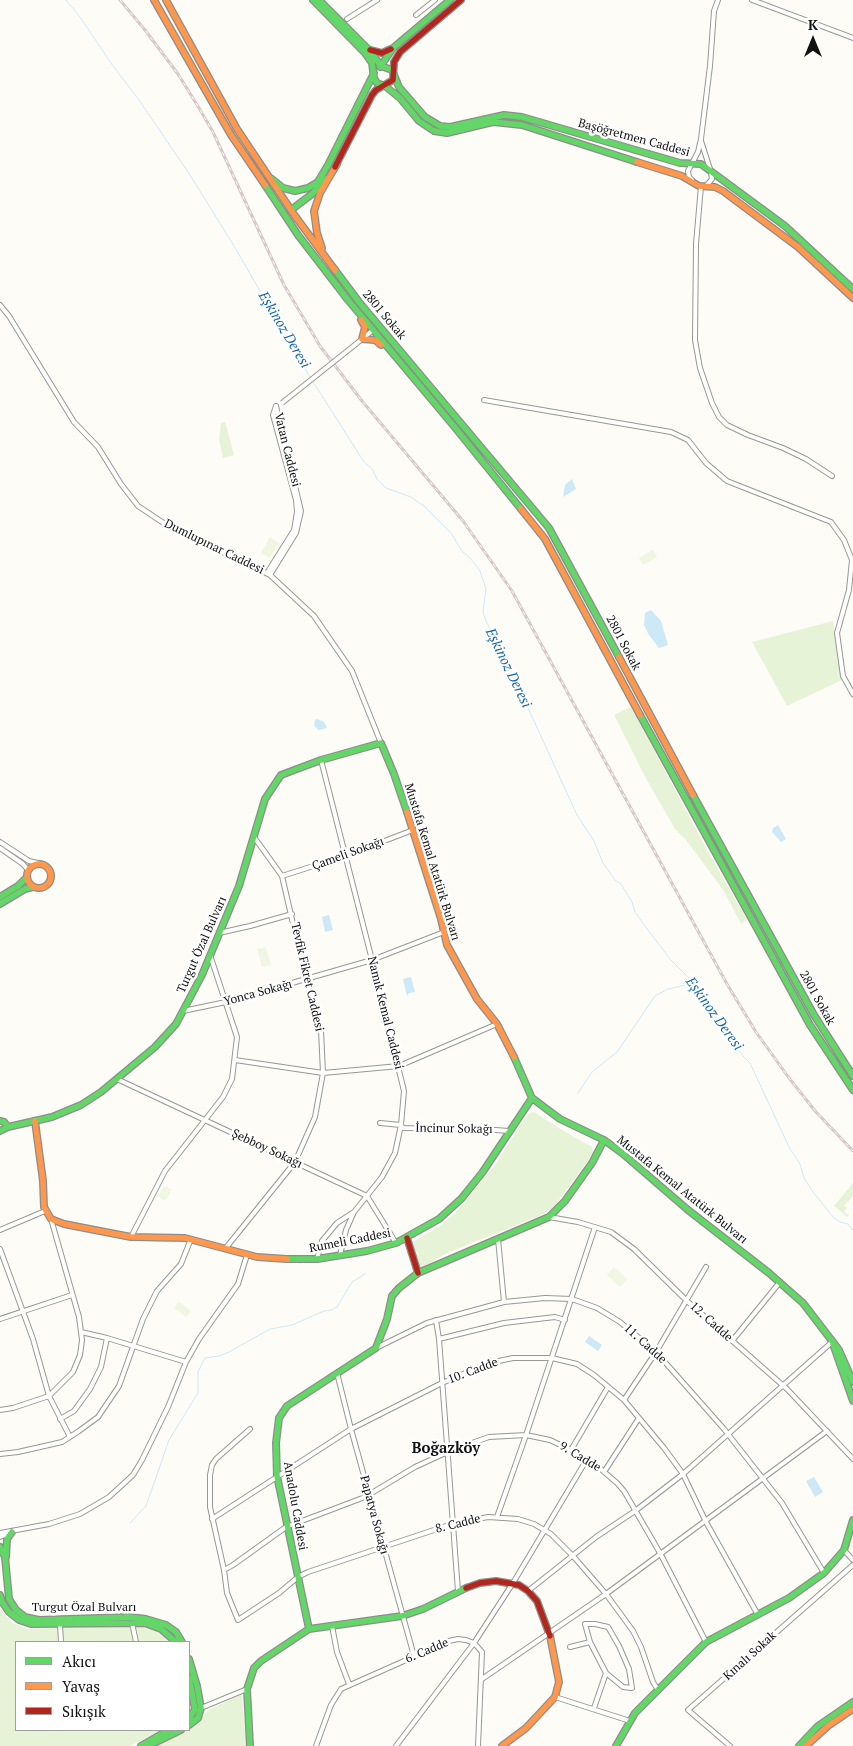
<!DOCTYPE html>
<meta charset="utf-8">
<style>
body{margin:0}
#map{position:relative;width:853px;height:1746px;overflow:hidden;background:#fdfcf7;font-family:"PT Serif",serif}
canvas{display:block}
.legend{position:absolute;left:15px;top:1641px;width:175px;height:90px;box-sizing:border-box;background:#fff;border:1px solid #a0a0a0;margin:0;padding:6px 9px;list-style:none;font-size:15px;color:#111}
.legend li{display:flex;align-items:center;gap:10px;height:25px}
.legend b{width:25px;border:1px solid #a0a0a0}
.north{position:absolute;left:788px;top:15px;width:50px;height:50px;-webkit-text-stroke:4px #fff;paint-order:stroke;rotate:0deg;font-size:14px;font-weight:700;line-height:20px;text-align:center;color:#111}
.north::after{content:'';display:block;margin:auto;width:18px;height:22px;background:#111;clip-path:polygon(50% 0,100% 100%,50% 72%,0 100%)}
</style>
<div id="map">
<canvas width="853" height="1746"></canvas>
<ul class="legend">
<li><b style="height:6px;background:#63d668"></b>Akıcı</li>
<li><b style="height:6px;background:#ff974d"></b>Yavaş</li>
<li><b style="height:6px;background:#b3261e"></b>Sıkışık</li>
</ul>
<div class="north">K</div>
</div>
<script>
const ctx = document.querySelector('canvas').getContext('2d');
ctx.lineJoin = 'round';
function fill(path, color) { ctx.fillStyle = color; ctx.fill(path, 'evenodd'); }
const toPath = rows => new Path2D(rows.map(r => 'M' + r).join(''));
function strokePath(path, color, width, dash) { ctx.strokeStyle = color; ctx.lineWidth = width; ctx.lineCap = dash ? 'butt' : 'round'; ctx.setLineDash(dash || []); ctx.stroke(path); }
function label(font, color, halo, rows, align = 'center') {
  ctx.font = font + ' "PT Serif",serif'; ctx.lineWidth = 5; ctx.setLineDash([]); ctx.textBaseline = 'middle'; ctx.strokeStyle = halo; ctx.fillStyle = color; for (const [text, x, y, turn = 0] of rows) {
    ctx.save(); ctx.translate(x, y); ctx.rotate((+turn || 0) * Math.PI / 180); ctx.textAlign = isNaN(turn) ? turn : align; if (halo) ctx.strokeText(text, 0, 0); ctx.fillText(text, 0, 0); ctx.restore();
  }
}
fill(toPath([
 [225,422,234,455,223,458,219,439,221,423],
 [833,621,842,680,787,706,752,642],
 [631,707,706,848,747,920,741,924,724,891,686,840,675,829,644,775,614,715],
 [534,1112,562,1130,592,1147,593,1153,579,1173,554,1207,544,1214,447,1253,420,1269,411,1243,441,1225,456,1212,496,1164,524,1119,530,1113],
 [853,1183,853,1196,844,1206,847,1208,844,1212,849,1215,847,1217,834,1206],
 [0,1608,12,1623,28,1629,133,1626,149,1627,161,1633,170,1642,16,1642,16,1730,161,1730,130,1746,0,1746],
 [242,1694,246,1746,153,1746,189,1730,200,1721,208,1710]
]), '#e7f3d7');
fill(toPath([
 [270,537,279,543,270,558,261,553],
 [653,550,657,557,643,565,639,558],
 [266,947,271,965,262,967,257,949],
 [165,1186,172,1190,165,1201,157,1196],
 [614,1267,627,1279,620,1287,607,1275],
 [179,1302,191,1311,186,1317,174,1308]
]), '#f0f6e1');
fill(toPath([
 [572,479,576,489,563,497,565,485],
 [651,610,661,621,668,645,659,648,649,635,644,625,645,613],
 [317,719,324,722,327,728,319,730,316,728,314,725,315,720],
 [778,825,786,839,781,842,772,832,773,828],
 [329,915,333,930,325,932,322,917],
 [411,977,415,992,409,993,407,996,403,979],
 [589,1336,602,1345,598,1351,585,1342],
 [814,1477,823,1492,815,1497,806,1481]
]), '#cde8f7');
strokePath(toPath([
 [66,0,80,17,113,66,139,100,190,175,234,246,305,369,364,462,372,469,377,479,386,488,411,497,424,506,451,533,462,551,471,559,480,571,486,589,483,612,486,621,507,662,577,815,594,841,603,863,615,880,621,884,632,902,635,912,642,922,670,959,695,984,727,1027,742,1055,750,1063,789,1147,800,1164,804,1178,813,1192,834,1218,840,1222,848,1224,853,1230],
 [578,1093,592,1072,617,1052,655,996,668,989,694,983],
 [130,1523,146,1506,169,1440,198,1393,198,1372,205,1358,219,1356,229,1352,270,1329,292,1325,324,1311,331,1310,337,1307,352,1282,365,1274]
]), '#cde8f7', 1);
const street = toPath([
 [752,0,853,38],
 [416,15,435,0],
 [347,19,377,0],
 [701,141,711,172,712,179,706,186],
 [692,180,689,177,688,171,698,152,701,139,710,66,714,11,718,0],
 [701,186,696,244,695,340,700,368,712,403,719,417,727,425,748,435,783,448,806,459,832,476],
 [0,305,9,316,74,422,98,447,121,484,138,506,168,526,270,575,314,616,352,671,381,743],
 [356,344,373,330],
 [484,400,671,432,688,440,706,463,727,481,831,522,844,540,852,560,849,590,837,633,843,676,853,694],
 [267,573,294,530,297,512,296,500,273,415,276,406],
 [270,575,296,533,301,511,276,406],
 [321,760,372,960,404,1091,401,1125,395,1153,382,1177,354,1212,346,1230,340,1255],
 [0,842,29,861,38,863],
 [0,848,23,864,28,870],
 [282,876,345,856,413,830],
 [219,933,250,926,292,914],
 [183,1011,226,1002,372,960,444,932],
 [235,1060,323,1073,399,1066,497,1024],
 [117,1079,367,1196,396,1243],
 [380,1123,401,1125,403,1128,482,1129,509,1131],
 [549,1217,578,1222,611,1232,634,1249,687,1301,787,1389,853,1459],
 [0,1230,45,1211],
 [131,1237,165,1171,223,1097,232,1079,237,1037,210,955],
 [498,1239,504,1302],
 [0,1249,33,1339,49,1396,70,1437],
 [225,1249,295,1162,315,1117,323,1073,321,1030,306,980,282,876,254,837],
 [317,1259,322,1241,337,1223,354,1212],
 [0,1319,72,1295],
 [436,1320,439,1339,458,1591],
 [81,1332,107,1338,186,1362],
 [439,1339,504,1323,555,1317,565,1320],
 [732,1341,780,1282],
 [376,1348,427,1323,504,1302,545,1298,572,1299,597,1308,620,1322,656,1352,724,1429,782,1503,824,1573],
 [337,1373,351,1429,414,1656],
 [624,1400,656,1352,706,1267],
 [0,1410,13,1408,49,1396,73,1372,80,1355,82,1340,79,1317,51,1219],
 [60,1419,74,1411,90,1389,101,1367,107,1338],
 [250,1429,216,1459,212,1465,210,1475,210,1507,224,1570,227,1593,238,1620,279,1593,298,1577,308,1572,452,1524,488,1517,518,1519,534,1524,551,1534,573,1556,606,1594,633,1631,641,1647,653,1682,658,1690],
 [571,1450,608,1387],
 [0,1454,18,1452,62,1442,79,1431,98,1417,119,1386,143,1319,157,1291,181,1264,191,1239],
 [604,1472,639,1418],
 [497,1517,526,1435,595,1227],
 [212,1519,351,1429,442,1383,489,1363,513,1358,552,1358,577,1364,594,1375,624,1400,664,1448,683,1474,706,1522,758,1615],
 [0,1533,49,1524,80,1514,109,1497,133,1475,142,1460,168,1407,186,1362,199,1339,238,1284,247,1255],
 [0,1537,8,1534],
 [844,1550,853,1560],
 [224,1570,233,1565,286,1527,365,1497,415,1467,452,1450,489,1437,526,1435,550,1440,571,1450,596,1465,617,1483,624,1491,660,1553,706,1642],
 [528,1591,596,1537,635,1511,683,1474,832,1342],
 [132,1623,136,1642],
 [585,1624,595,1624,608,1627,619,1646,629,1669,632,1688,623,1687,606,1673,590,1642,585,1624],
 [60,1625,61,1642],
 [332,1626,337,1652,349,1684],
 [570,1647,590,1642],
 [482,1679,606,1594,827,1431],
 [555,1697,630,1721],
 [201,1708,247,1689],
 [594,1708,606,1673],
 [316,1746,331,1705,341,1689,449,1641,458,1639,466,1640,474,1643,482,1652,478,1746],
 [396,1746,474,1643,513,1583,587,1459],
 [730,1746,688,1710,853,1565]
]);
const fast = toPath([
 [313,0,365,53,372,63,374,78,377,83,385,86,400,98,419,121,434,131,447,133,493,122,522,125,637,162],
 [319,0,369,50,381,66],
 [381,66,392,70,399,87,425,117,440,126,450,127,504,115,522,117,680,163,701,164,785,226,853,289],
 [380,67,393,48,450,0],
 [272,179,283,188,295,191,308,188,318,182],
 [265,185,298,235,348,300,453,425,521,509],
 [316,185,328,165,374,73],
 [291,210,312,194,326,179],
 [335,270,359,302,549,528,619,657],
 [640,715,810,1025,853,1090],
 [693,795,814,1015,853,1076],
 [0,897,18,886,27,877],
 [0,904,25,889,33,887],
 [514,1057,532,1098,560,1119,604,1140,622,1153,688,1210,769,1273,803,1303,839,1350,853,1382],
 [0,1121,4,1122,8,1127],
 [0,1131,8,1127,52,1117,81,1105,101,1092,155,1047,176,1024,202,975,239,886,265,799,281,775,321,760,381,743,394,774,407,812],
 [287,1259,317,1259,367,1251,396,1243,439,1219,461,1199,482,1173,532,1098],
 [833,1344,853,1401],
 [0,1547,5,1557,9,1599,16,1610,25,1617,39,1620,130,1617,146,1619,166,1625,176,1632,182,1642],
 [6,1557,7,1539,12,1532],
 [0,1595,2,1602,9,1612,19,1620,31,1624,145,1623,161,1629,176,1642],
 [309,1629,277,1476,276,1443,279,1418,287,1406,376,1348,387,1319,392,1296,399,1288,418,1273,549,1217,565,1201,592,1163,604,1140],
 [189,1659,197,1686,201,1708,198,1718,189,1725],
 [189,1678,195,1709,189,1719],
 [141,1746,169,1730],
 [148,1746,181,1730],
 [250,1746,247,1689,254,1668,261,1661,309,1629,402,1616,423,1609,466,1588],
 [616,1746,635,1713,706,1642,789,1598,824,1573,844,1550,853,1520],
 [799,1746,818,1726,853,1702]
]);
const slow = toPath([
 [154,0,231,135,265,185],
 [166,0,237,129,295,216,335,270],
 [637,162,682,176,699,186,715,187,723,191,798,247,853,298],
 [322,248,317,233,314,211,320,193,337,164],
 [361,320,365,327,362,339,375,340,381,345],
 [521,509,545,539,640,715],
 [619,657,693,795],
 [407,812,441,919,447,945,477,999,497,1024,514,1057],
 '27 876a12 12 0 1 1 24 0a12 12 0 1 1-24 0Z',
 [35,1121,43,1181,44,1207,51,1219,64,1224,131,1237,185,1238,257,1257,287,1259],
 [502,1746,526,1728,555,1697,559,1682,550,1636],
 [806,1746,828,1726,853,1709]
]);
const jam = toPath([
 [370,50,382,53,391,49],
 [335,167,372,95,376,90,393,80,394,62,400,52,461,0],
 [407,1238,418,1273],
 [466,1588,480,1583,496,1581,519,1585,528,1591,537,1601,550,1636]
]);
strokePath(street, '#979795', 6);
strokePath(fast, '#8e8d8b', 8);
strokePath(slow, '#8e8d8b', 8);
strokePath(jam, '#8e8d8b', 8);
strokePath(street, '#fffffe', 4);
strokePath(fast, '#63d668', 5.5);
strokePath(slow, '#ff974d', 5.5);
strokePath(jam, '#b3261e', 5.5);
const rail = toPath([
 [120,0,145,30,178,74,199,108,213,132,284,285,320,346,362,401,463,521,512,591,727,984,756,1032,789,1078,816,1112,853,1151]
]);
strokePath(rail, '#d9c6c7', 3);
strokePath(rail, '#fff', 1, [4]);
const streetBridge = toPath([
 [282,403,356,344]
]);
strokePath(streetBridge, '#979795', 6, []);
strokePath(streetBridge, '#fffffe', 4);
label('12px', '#111', '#fff', [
 ["Başöğretmen Caddesi",634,138,15],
 ["2801 Sokak",384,315,50],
 ["Vatan Caddesi",287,450,76],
 ["Dumlupınar Caddesi",214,547,26],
 ["2801 Sokak",623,643,62],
 ["Çameli Sokağı",348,854,-20],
 ["Mustafa Kemal Atatürk Bulvarı",432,862,73],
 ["Turgut Özal Bulvarı",202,945,-66],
 ["Tevfik Fikret Caddesi",307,977,77],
 ["Yonca Sokağı",258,993,-15],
 ["2801 Sokak",817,998,61],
 ["Namık Kemal Caddesi",385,1013,76],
 ["İncinur Sokağı",454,1129,1],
 ["Şebboy Sokağı",267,1149,25],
 ["Mustafa Kemal Atatürk Bulvarı",682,1190,39],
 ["Rumeli Caddesi",350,1241,-11],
 ["12. Cadde",711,1322,42],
 ["11. Cadde",645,1344,42],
 ["10. Cadde",473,1371,-21],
 ["9. Cadde",580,1457,31],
 ["Anadolu Caddesi",295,1506,80],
 ["Papatya Sokağı",374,1515,75],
 ["8. Cadde",458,1524,-14],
 ["Turgut Özal Bulvarı",84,1608],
 ["6. Cadde",427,1651,-23],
 ["Kınalı Sokak",750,1656,-42]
]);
label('italic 14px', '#1768a6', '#fff', [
 ["Eşkinoz Deresi",284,330,59],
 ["Eşkinoz Deresi",508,668,64],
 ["Eşkinoz Deresi",714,1014,54]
]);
label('bold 15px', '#111', '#fff', [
 ["Boğazköy",446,1449]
]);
</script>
